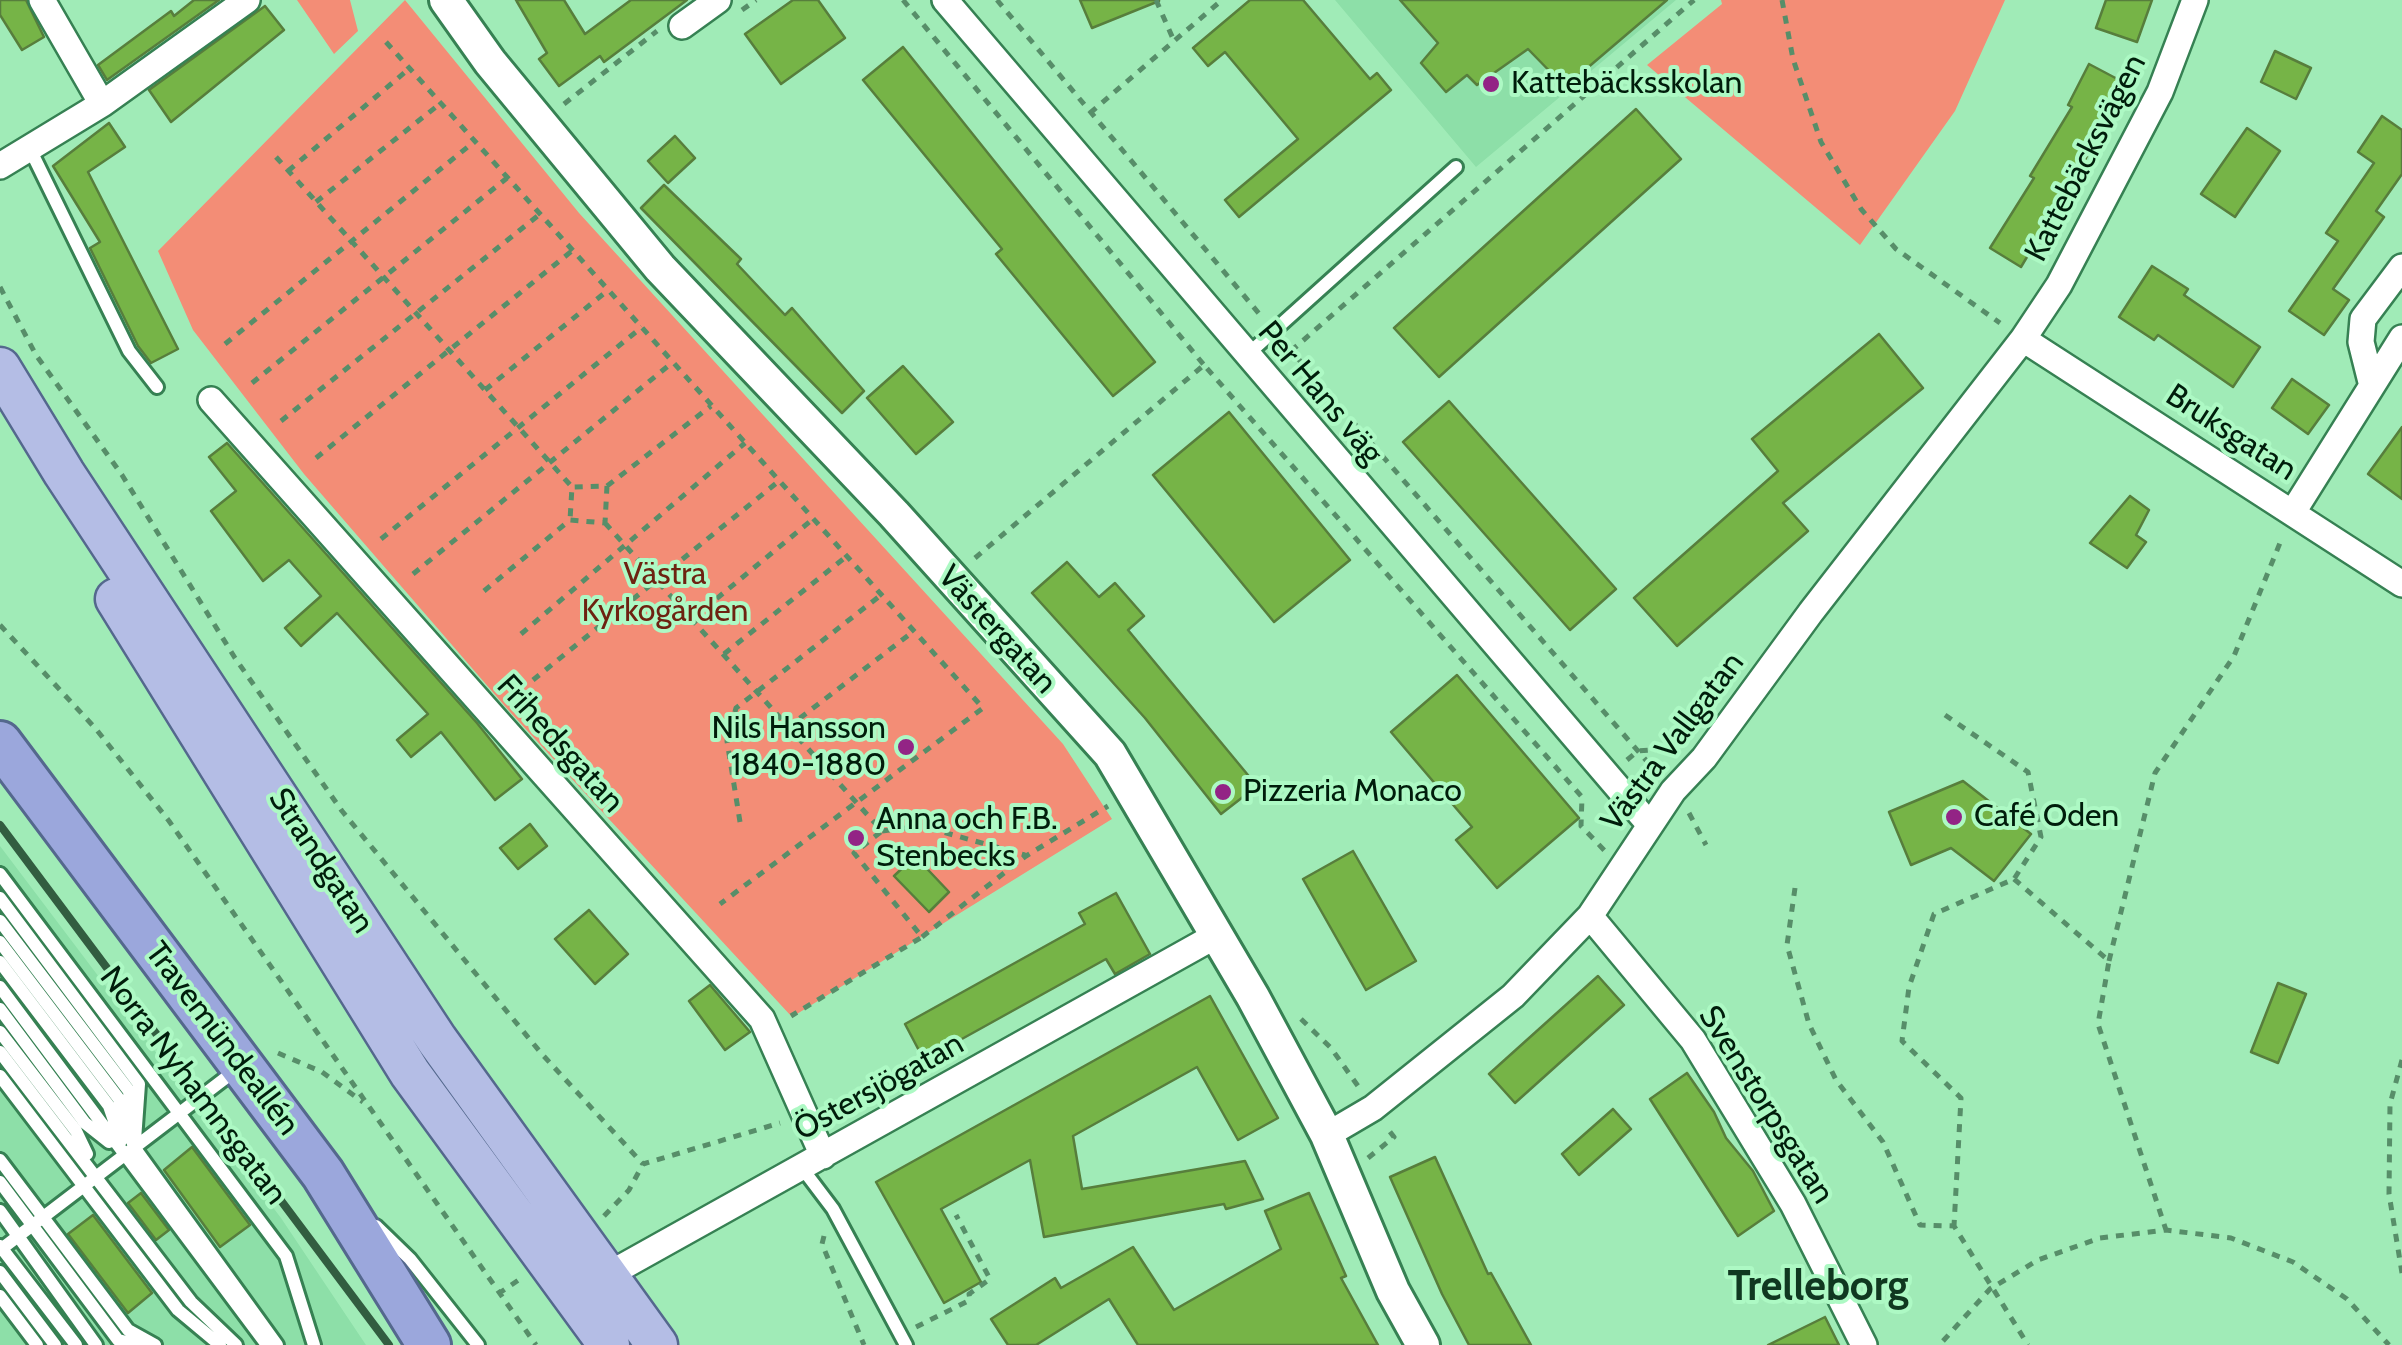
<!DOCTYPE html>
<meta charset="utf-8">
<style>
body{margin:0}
canvas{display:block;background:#a0ebb7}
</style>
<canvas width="2402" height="1345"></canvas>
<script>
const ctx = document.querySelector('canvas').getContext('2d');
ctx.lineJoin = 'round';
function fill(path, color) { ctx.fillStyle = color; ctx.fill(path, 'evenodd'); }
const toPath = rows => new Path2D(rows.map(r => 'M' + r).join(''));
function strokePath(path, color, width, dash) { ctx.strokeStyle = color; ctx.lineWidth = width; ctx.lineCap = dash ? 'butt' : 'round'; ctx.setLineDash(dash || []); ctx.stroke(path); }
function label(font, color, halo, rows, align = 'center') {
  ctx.font = font + ' Cabin,sans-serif'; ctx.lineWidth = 8; ctx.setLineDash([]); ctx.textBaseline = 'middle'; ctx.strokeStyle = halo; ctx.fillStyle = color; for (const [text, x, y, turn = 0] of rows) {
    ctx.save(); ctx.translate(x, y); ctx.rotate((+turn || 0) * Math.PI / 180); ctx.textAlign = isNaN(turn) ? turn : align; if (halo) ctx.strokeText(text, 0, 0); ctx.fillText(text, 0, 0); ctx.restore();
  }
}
fill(toPath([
 [1335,0,1676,0,1476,167],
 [0,846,281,1218,366,1345,0,1345]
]), '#8ddfa8');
fill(toPath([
 [297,0,350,0,358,31,334,54],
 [405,0,579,213,1063,744,1112,819,792,1017,510,712,304,474,193,330,158,251],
 [1721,0,2005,0,1955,111,1860,245,1647,65,1722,4]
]), '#f38d76');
const building = toPath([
 [0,0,26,0,44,37,22,50,0,15,0,0],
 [194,0,219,0,107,80,98,65,171,11,174,16,194,0],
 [516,0,564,0,585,34,631,0,687,0,604,62,600,56,559,86,539,59,547,53,516,0],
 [793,0,818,0,845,38,781,84,745,34,793,0],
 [1080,0,1159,0,1159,1,1092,28,1080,0],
 [1250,0,1303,0,1370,79,1377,73,1391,90,1239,217,1225,200,1298,139,1225,52,1208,66,1193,48,1250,0],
 [1400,0,1667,0,1565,87,1528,49,1477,85,1467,75,1446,92,1421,63,1438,43,1400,0],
 [2106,0,2152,0,2137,42,2096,28,2106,0],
 [265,6,284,30,171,122,149,90,265,6],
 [903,47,1155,362,1113,396,996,254,1002,249,863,80,903,47],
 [2275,51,2311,68,2296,99,2261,82,2275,51],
 [2089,64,2123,82,2086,158,2021,267,1990,248,2034,178,2030,176,2072,107,2068,105,2089,64],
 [1636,109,1681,159,1439,377,1394,328,1636,109],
 [2382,116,2402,130,2402,174,2376,211,2384,217,2333,289,2349,300,2324,335,2289,311,2338,241,2326,233,2374,163,2358,152,2382,116],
 [109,123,125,147,88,172,178,349,151,363,138,346,90,248,100,242,53,166,109,123],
 [2247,128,2280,151,2235,217,2201,194,2247,128],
 [675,136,695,158,668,183,648,161,675,136],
 [664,185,741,259,737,264,785,315,792,308,864,391,842,413,641,208,664,185],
 [2152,266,2188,289,2184,295,2260,347,2233,387,2158,335,2154,340,2119,317,2152,266],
 [1879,334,1923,388,1783,503,1808,531,1677,646,1634,598,1778,471,1752,439,1879,334],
 [903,366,953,422,916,454,867,398,903,366],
 [2292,379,2329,405,2308,434,2272,408,2292,379],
 [1449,401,1616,589,1570,630,1403,442,1449,401],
 [1229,412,1350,560,1274,622,1153,475,1229,412],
 [2402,427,2402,499,2368,474,2402,427],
 [227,443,477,723,522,779,495,800,441,732,411,757,397,740,428,714,337,613,301,646,285,628,321,596,289,560,263,581,211,511,236,491,209,457,227,443],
 [2130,496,2149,510,2136,535,2146,542,2127,568,2090,543,2130,496],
 [1067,562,1099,597,1115,583,1144,616,1128,630,1257,786,1221,814,1145,718,1032,593,1067,562],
 [1457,675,1579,818,1497,888,1456,840,1472,827,1391,732,1457,675],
 [1963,781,2031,834,1994,881,1951,848,1911,865,1889,812,1963,781],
 [530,824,547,846,518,869,500,848,530,824],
 [1353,851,1416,961,1366,990,1303,879,1353,851],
 [915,856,949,892,929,912,894,876,915,856],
 [1116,893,1150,954,1115,974,1106,959,924,1060,905,1024,1085,924,1079,913,1116,893],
 [589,910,628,954,595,984,555,939,589,910],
 [1598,976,1624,1005,1515,1103,1489,1074,1598,976],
 [2278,983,2306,994,2278,1063,2251,1052,2278,983],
 [710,985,750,1032,725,1050,689,1001,710,985],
 [1210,996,1278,1118,1238,1140,1197,1067,1073,1136,1082,1189,1245,1161,1263,1199,1226,1209,1224,1204,1044,1237,1030,1160,941,1209,981,1282,944,1303,876,1182,1210,996],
 [1687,1073,1714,1112,1726,1138,1753,1171,1774,1211,1738,1236,1650,1099,1687,1073],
 [1613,1109,1631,1129,1579,1175,1562,1154,1613,1109],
 [192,1147,250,1225,220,1247,164,1170,192,1147],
 [1435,1157,1488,1274,1491,1273,1531,1345,1469,1345,1442,1294,1390,1177,1435,1157],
 [141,1193,169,1230,156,1240,128,1203,141,1193],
 [1309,1193,1346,1276,1341,1278,1378,1345,1138,1345,1109,1299,1036,1345,1008,1345,991,1319,1055,1278,1061,1288,1133,1247,1174,1310,1281,1249,1265,1211,1309,1193],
 [93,1215,152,1293,128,1313,68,1234,93,1215],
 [1825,1317,1839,1345,1768,1345,1825,1317]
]);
fill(building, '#76b447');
strokePath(building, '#577e3c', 2.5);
const service = toPath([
 [30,149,129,351,157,387],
 [1247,355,1456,167],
 [0,874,286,1256,314,1345],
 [0,898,139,1084,135,1140],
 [0,921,129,1091,131,1110],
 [0,942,119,1099,134,1147,277,1345],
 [0,962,109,1106,121,1141],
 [0,987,267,1345],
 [0,1009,85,1123,109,1142],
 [0,1032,76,1131,87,1154],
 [0,1052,191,1302,236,1345],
 [0,1076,178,1310,220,1345],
 [0,1160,128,1330,155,1345],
 [802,1168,833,1209,906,1345],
 [0,1182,118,1340,140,1345],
 [0,1211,96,1345],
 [376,1226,410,1259,478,1345],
 [0,1246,76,1345],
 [0,1250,236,1070],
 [0,1272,55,1345],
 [0,1296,37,1345]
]);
const minor = toPath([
 [42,0,102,104],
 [945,0,1649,824],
 [682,26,718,0],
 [0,166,102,104,247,0],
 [2023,339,2402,584],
 [2371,382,2361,342,2363,319,2402,267],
 [211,400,762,1019,823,1156],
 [2293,512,2402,338],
 [1590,916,1693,1040,1793,1204,1864,1345],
 [1327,1135,1373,1108,1513,996,1590,916,1673,791,1704,758,1811,612,2023,339,2059,285,2160,92,2195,0],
 [597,1281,1217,935]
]);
const tertiary = toPath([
 [446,0,490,62,660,268,894,514,1110,754,1253,997,1327,1135,1393,1291,1423,1345]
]);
const primary = toPath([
 [0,368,64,473,437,1040,657,1345],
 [116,599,410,1073,609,1345]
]);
const trunk = toPath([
 [0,743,323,1174,429,1345]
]);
strokePath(service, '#368153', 18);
strokePath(minor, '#368153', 30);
strokePath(tertiary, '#368153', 38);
strokePath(primary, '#54688d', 45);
strokePath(trunk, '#54688d', 48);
strokePath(toPath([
 [903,0,1204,365],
 [997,0,1261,316],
 [1156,0,1174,41],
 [1782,0,1793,59,1821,142,1861,209,1896,249,2000,323],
 [742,10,756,0],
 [386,42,983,708,720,904],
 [564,104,657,31],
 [1090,113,1222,0],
 [276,157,572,487],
 [288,171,410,68],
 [316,202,441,103],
 [0,287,36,355,122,475,235,658,342,811,541,1053,643,1164],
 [225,344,475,141],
 [1288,347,1657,773],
 [1291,351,1694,0],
 [252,383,507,178],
 [485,390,607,291],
 [281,421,540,214],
 [316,458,573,250],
 [607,486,711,406],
 [605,523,882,831,854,853,922,937,791,1016],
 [381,539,642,327],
 [975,558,1204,365,1582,797,1581,826,1605,851],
 [413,574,673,362],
 [484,591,570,520,605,523,607,486,572,487,570,520],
 [692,619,813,519],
 [0,625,96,729,169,821,536,1345],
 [521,634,745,443],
 [724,654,847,556],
 [533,680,779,481],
 [1945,715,2028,772,2041,837,2014,879,1934,914,1909,987,1902,1041,1961,1098,1954,1226],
 [787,728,914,631],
 [1627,760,1638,751,1677,748],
 [1689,813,1706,845],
 [740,822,727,741,736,708,881,595],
 [882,831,921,826,1025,855],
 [2014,879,2109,961,2098,1024,2166,1230],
 [1795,888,1787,945,1809,1024,1836,1080,1883,1142,1920,1225,1954,1226,2028,1345],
 [922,937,1026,856,1108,806],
 [2109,961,2155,773,2234,656,2282,538],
 [1301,1019,1331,1048,1358,1086],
 [278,1053,322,1072,363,1102],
 [2402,1060,2390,1104,2389,1194,2402,1273],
 [1368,1158,1394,1137,1387,1128],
 [604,1216,629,1190,643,1164,780,1123],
 [824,1236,822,1244,864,1345],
 [498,1294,520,1279],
 [916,1327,970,1300,969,1294,990,1279,956,1215],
 [1943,1341,1990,1289,2038,1260,2100,1238,2166,1230,2231,1238,2293,1262,2347,1299,2389,1345]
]), '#578e69', 5, [8, 8]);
strokePath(service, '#fff', 12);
strokePath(minor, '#fff', 25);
strokePath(tertiary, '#fff', 32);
strokePath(primary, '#b4bde5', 40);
strokePath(trunk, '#9ba7dc', 42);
strokePath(toPath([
 [0,825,389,1345]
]), '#325d40', 8);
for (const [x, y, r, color] of [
 [1491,84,10,"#932485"],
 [906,747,10,"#932485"],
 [1223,792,10,"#932485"],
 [1954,817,10,"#932485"],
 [856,838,10,"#932485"]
]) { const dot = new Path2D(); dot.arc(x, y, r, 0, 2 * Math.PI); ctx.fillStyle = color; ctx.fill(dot); strokePath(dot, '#adf9c4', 4); }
label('32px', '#001d0b', '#adf9c4', [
 ["Kattebäcksskolan",1511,84],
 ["Nils Hansson",886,729,"right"],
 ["1840-1880",886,766,"right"],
 ["Pizzeria Monaco",1243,792],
 ["Café Oden",1974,817],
 ["Anna och F.B.",876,820],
 ["Stenbecks",876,857]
], 'left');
label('32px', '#001d0b', '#adf9c4', [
 ["Kattebäcksvägen",2086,158,-63],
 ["Per Hans väg",1320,393,50],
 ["Bruksgatan",2231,433,33],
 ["Västergatan",997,630,48],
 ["Västra Vallgatan",1673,742,-53],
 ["Frihedsgatan",560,744,48],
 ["Strandgatan",321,861,57],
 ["Travemündeallén",222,1039,53],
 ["Norra Nyhamnsgatan",193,1086,53],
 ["Östersjögatan",879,1087,-29],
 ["Svenstorpsgatan",1766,1105,58]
]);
label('32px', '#6d2211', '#adf9c4', [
 ["Västra",665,575],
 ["Kyrkogården",665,612]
]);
label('bold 42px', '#103820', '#adf9c4', [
 ["Trelleborg",1818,1288]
]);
</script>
